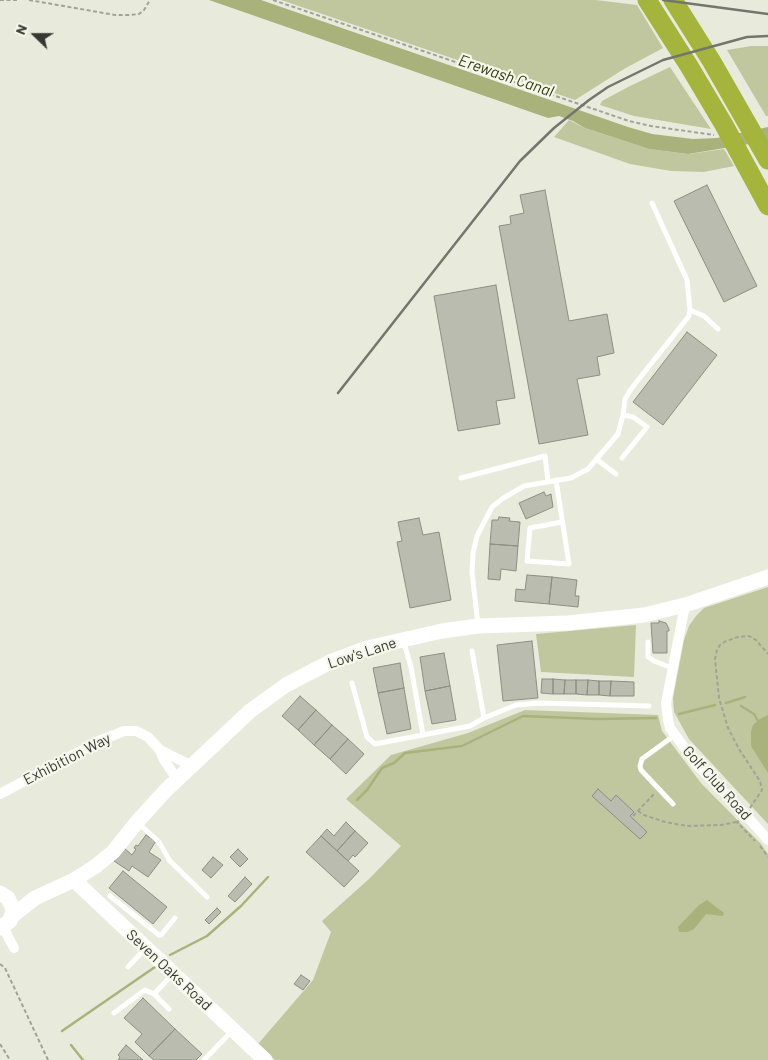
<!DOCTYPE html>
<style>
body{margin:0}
#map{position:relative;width:768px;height:1060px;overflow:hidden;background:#e8ebdc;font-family:Barlow,sans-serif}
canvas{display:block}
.north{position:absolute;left:10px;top:10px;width:50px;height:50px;-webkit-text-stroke:4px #f5f8ea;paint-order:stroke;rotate:292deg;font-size:14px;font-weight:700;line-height:20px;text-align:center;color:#373833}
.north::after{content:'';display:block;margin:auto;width:18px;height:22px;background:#373833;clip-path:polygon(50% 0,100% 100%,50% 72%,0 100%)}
</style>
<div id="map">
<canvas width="768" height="1060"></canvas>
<div class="north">N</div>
</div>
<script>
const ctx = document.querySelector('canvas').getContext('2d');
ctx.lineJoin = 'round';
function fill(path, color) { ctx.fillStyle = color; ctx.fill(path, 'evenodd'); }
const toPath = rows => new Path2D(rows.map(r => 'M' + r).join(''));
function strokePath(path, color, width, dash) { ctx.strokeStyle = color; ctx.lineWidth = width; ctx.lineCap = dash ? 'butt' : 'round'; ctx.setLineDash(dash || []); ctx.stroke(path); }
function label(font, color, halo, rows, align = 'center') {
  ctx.font = font + ' Barlow,sans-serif'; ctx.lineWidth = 4.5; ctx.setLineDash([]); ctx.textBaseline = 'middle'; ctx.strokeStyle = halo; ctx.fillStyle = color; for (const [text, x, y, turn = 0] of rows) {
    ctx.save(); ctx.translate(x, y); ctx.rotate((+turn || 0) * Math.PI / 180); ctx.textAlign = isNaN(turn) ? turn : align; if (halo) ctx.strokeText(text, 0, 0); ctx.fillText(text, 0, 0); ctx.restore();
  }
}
fill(toPath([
 [281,0,596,0,637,5,663,48,624,69,575,100],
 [751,46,768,46,768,116,766,116,727,50],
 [670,67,711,129,634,116,600,105,602,101,628,87],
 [569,120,585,128,649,149,688,154,724,149,734,166,704,172,671,171,630,164,554,137],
 [768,587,768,824,689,739,674,712,673,698,684,640,689,626,696,616,704,608],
 [636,625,634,677,541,672,536,634],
 [525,710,658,715,662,731,701,783,761,844,768,854,768,1060,275,1060,258,1044,313,980,331,932,322,921,369,879,401,846,346,799,391,755,468,733]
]), '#c0c79e');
fill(toPath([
 [209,0,261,0,628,127,652,134,693,139,717,138,768,127,768,141,688,154,649,149,585,128,573,121,559,116,548,118],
 [768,715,768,773,751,746,751,731,753,725,760,719],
 [707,900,724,913,723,916,706,914,694,929,688,932,679,932,678,927,699,905]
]), '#a9b27b');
strokePath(toPath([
 [726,703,745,697],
 [741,706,754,714,758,721],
 [679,714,715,705],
 [357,800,367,790,382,768,394,763,405,753,462,746,523,716,597,719,656,718],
 [170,955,207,936,241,906,268,877],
 [62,1031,155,967],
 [71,1045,83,1060]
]), '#a9b27b', 2.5);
const building = toPath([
 [707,185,757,286,724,302,674,201,707,185],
 [545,190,569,321,607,314,614,353,597,357,600,375,577,379,588,435,539,444,499,226,511,224,510,216,524,213,520,195,545,190],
 [496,285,515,398,496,401,500,424,458,431,434,296,496,285],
 [687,332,717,355,663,425,633,402,687,332],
 [544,492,546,496,551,494,553,507,526,519,519,503,544,492],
 [499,517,510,518,509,521,520,522,518,546,490,544,492,520,498,520,499,517],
 [419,518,423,535,439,532,451,600,410,608,397,542,402,541,398,522,419,518],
 [490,544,518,546,516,571,501,569,500,580,488,579,490,544],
 [527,575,552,577,549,604,515,601,516,589,525,590,527,575],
 [552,577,577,580,575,596,579,596,578,607,549,604,552,577],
 [659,621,666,623,669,629,669,631,667,631,667,653,653,653,651,623,659,623,659,621],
 [532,641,538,698,503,701,497,645,532,641],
 [444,653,450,686,425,691,420,657,444,653],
 [400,663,404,688,378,693,373,668,400,663],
 [542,679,553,679,553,694,541,693,542,679],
 [553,679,565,680,564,694,553,694,553,679],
 [565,680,576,680,576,694,564,694,565,680],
 [576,680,588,680,587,695,576,694,576,680],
 [588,680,599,681,599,695,587,695,588,680],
 [599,681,611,681,610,696,599,695,599,681],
 [611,681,634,682,634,696,610,696,611,681],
 [450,686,456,720,432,724,425,691,450,686],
 [404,688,411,729,387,734,378,693,404,688],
 [300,696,316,710,298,730,282,716,300,696],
 [316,710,332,725,314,745,298,730,316,710],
 [332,725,348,739,330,759,314,745,332,725],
 [348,739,364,754,346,774,330,759,348,739],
 [598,789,611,801,616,795,634,812,630,816,647,832,640,839,592,796,598,789],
 [346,822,355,831,337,851,321,836,327,829,334,836,346,822],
 [355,831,368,843,355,857,353,855,348,861,337,851,355,831],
 [146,835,156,841,149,852,161,860,148,877,132,866,129,871,114,861,123,847,132,855,136,849,134,848,136,845,138,846,146,835],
 [321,836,359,871,344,887,306,852,321,836],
 [238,849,248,859,240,867,230,857,238,849],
 [213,857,223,865,211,878,202,870,213,857],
 [123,871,167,907,153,924,109,888,123,871],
 [245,877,252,884,235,902,228,896,245,877],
 [217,908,221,912,209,924,205,920,217,908],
 [301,975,310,981,303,990,294,984,301,975],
 [143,998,175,1029,149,1056,135,1042,142,1034,124,1018,143,998],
 [175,1029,202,1054,196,1060,154,1060,149,1056,175,1029],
 [126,1045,143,1060,118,1060,120,1057,118,1055,126,1045]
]);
fill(building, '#b9bcae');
strokePath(building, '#8c8f82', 1);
strokePath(toPath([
 [0,0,18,0],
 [29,0,115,15,130,15,139,14,144,10,150,0],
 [273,0,629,121,651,126,714,135],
 [750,808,762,790,760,781,739,749,728,728,719,698,715,659,717,650,720,645,726,641,738,637,749,636,756,640,768,654],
 [638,811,644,815,665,822,687,826,721,825,737,822],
 [633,816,654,794],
 [739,821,737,822,755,841],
 [760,846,768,857],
 [0,964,5,968,48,1060],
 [0,1044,10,1060]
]), '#a0a398', 2, [4, 2.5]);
strokePath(toPath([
 [690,310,704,316,718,329],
 [622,458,647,427,633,417,623,415],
 [596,459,616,474],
 [461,478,545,456,548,481],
 [556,480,569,564,527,561,530,528,562,522],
 [478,625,472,572,473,553,477,536,492,507,502,499,524,486,571,478,588,469,618,434,623,415,625,399,631,389,689,316,690,310,687,280,652,203],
 [648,642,648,657,654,661,672,668],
 [404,643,411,667,423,735],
 [352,683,367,737,375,744,470,726,484,718,472,651],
 [484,718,516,705,540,703,649,706],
 [673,804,641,770,640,766,642,759,675,735],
 [139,824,159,842,170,861,207,897],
 [110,896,159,935,161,935,175,918],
 [128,967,144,950],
 [154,994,171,976],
 [114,1013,145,990,154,994,169,1009],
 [204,1060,233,1030]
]), '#fff', 5);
strokePath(toPath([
 [685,605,666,703,668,720,670,728,697,765,745,814,768,840],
 [160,750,192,766],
 [0,794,99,741,124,731,136,731,148,737,160,750,164,760,177,779],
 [3,927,14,948]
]), '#fff', 10);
strokePath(toPath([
 [74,880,265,1060],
 [0,893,8,898,12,907,13,911,10,921,0,928],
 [12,916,35,898,74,880,96,866,113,852,137,822,166,790,250,711,286,685,332,661,367,648,442,631,478,626,568,623,644,615,685,605,768,577]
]), '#fff', 15);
strokePath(toPath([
 [647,0,689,66,724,125,768,206],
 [673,0,712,62,768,160]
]), '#a5b43c', 19);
strokePath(toPath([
 [663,0,768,14],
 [338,393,520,161,554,128,589,100,608,87,663,60,747,37,768,36]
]), '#74766e', 2.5);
label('15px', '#373833', '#f5f8ea', [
 ["Low's Lane",362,653,-18],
 ["Exhibition Way",67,759,-27],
 ["Golf Club Road",717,783,48],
 ["Seven Oaks Road",169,970,43]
]);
label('italic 16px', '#32380c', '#f5f8ea', [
 ["Erewash Canal",506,76,19]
]);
</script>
